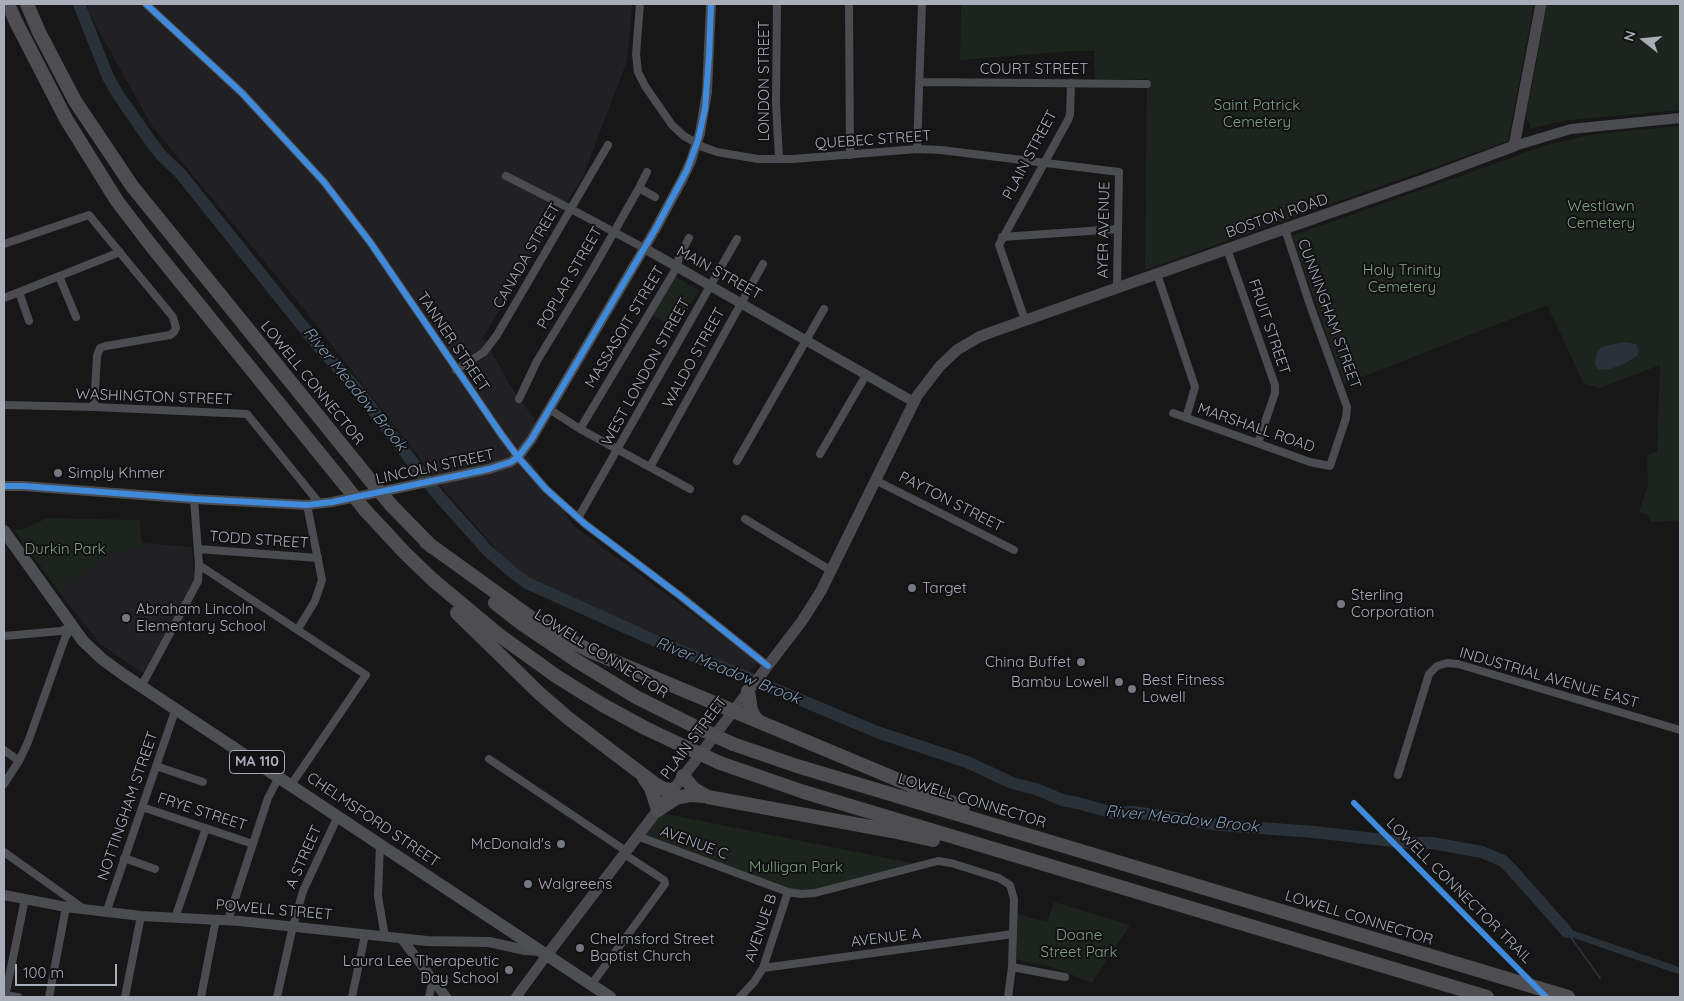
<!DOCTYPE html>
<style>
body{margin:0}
#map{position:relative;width:1684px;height:1001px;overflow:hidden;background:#171717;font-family:Quicksand,sans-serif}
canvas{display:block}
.frame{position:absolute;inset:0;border:5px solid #a8adb8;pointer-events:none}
.north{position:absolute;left:1619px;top:15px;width:50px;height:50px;-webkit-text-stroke:4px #111113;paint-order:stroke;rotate:286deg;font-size:14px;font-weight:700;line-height:20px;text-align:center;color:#a8adb8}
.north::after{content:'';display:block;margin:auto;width:18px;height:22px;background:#a8adb8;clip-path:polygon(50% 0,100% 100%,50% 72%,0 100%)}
.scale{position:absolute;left:15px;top:964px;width:102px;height:22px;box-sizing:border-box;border:2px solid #a8adb8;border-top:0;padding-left:6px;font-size:15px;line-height:18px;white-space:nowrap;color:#a8adb8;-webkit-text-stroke:4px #111113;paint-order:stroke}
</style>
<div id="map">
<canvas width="1684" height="1001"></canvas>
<div class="frame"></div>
<div class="north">N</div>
<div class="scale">100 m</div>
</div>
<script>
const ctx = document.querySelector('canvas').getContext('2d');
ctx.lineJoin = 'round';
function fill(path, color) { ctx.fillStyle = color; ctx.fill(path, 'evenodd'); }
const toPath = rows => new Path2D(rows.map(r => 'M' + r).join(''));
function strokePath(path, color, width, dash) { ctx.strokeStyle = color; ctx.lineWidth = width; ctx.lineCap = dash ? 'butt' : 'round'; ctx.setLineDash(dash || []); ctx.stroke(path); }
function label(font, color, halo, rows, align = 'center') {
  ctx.font = font + ' Quicksand,sans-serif'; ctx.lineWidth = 4; ctx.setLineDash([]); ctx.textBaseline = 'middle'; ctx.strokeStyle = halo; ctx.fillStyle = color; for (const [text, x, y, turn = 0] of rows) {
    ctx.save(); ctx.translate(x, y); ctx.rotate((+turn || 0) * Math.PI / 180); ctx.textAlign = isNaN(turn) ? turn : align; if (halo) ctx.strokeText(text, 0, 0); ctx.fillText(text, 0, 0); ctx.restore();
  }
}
fill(toPath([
 [87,4,632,4,627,61,583,176,483,337,510,385,535,420,527,456,574,526,758,662,748,673,551,590,510,565,446,492,303,308,152,126,90,15],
 [142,543,192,547,194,579,143,673,100,644,60,593,112,551,142,549]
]), '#212123');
fill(toPath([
 [961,4,1534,4,1508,141,1145,270,1147,79,1095,79,1094,51,1072,51,960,60],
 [1547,4,1680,4,1680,110,1570,120,1531,128,1526,116],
 [1680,126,1680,525,1676,521,1651,522,1647,515,1639,512,1648,485,1647,455,1657,452,1660,365,1600,388,1584,384,1547,305,1344,384,1292,236,1547,145,1595,134],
 [674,276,699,290,675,329,651,314],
 [47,518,140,520,142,549,112,551,60,593,14,530,24,529],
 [661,813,921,865,801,894,637,836],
 [1054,902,1130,925,1092,983,1053,967,1017,960,1017,914,1047,922]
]), '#1d241e');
fill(toPath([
 [1624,342,1636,344,1639,350,1637,356,1624,364,1610,369,1598,370,1595,365,1596,355,1601,347]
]), '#2a3239');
strokePath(toPath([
 [1567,932,1600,978]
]), '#2a3239', 2);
strokePath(toPath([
 [1567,932,1680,971]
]), '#2a3239', 7);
strokePath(toPath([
 [79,4,108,77,119,96,151,142,161,155,180,173,320,348,355,387,438,495,487,550,511,571,527,583,658,642,732,671,877,732,967,762,1012,783,1036,789,1062,800,1078,803,1113,813,1134,812,1220,825,1314,832,1410,843,1432,843,1482,852,1503,861,1513,871,1567,932]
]), '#2a3239', 12);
strokePath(toPath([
 [146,4,242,93,324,182,370,242,501,434,518,457,546,489,585,524,679,595,768,666],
 [640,4,636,54,638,72,645,86,672,125,684,136,703,147,717,152,758,159,793,159,917,149,941,150,1119,172,1117,288],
 [777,4,776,102,779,159],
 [849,4,850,155],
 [921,82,1147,84],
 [917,149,922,4],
 [506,176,571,209,644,248],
 [639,188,655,197],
 [1002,237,1118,229],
 [4,244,89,215,173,317,176,328,174,332,170,335,106,346,100,348,97,356,94,407],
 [1227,249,1275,385,1275,393,1258,443],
 [1157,274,1195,387,1186,418],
 [59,276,76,317],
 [19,292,29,321],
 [4,298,120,252],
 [1025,320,999,245,1068,120,1070,115,1071,83],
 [456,370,484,352,497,335,608,145],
 [519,399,537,361,593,269,639,188,647,172],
 [4,405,94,407,247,414,320,504],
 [549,409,580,429,690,489],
 [1173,413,1310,462,1330,466,1346,418,1347,407,1310,305,1285,229],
 [580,429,677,267,679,257,689,238],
 [820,454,866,375],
 [737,461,824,309],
 [650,467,763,264],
 [875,480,1014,550],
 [578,518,737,239],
 [745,519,830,570],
 [198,549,318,558],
 [199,565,366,675,291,785],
 [298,629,315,601,322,580,307,505],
 [4,636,61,631,70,627],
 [142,685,198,581,199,565,194,499],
 [4,750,19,761],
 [489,759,626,851],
 [156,766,203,782],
 [1398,775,1429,674,1437,666,1447,663,1458,664,1680,730],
 [4,784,19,761,28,742,65,638,72,626],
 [142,807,253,844],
 [637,836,788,892,801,894,815,893,938,861,951,863,999,878,1010,885,1014,899,1012,967,1008,997],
 [380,844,378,896,385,937],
 [4,852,84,909],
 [124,858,155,869],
 [106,913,176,708],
 [175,918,206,828],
 [228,920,268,798,279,777],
 [1012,967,1065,977],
 [763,968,1013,934],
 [591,985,665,884,664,880,624,854],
 [4,995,18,997],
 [5,997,25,899],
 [49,997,66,907],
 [125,997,141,916],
 [201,997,216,919],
 [277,997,293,926,303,891,338,816],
 [352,997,365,935],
 [429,997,433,978],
 [740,997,754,982,763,968,788,892]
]), '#4b4c50', 8);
strokePath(toPath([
 [700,133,707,92,711,4],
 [1514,146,1571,129,1680,118],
 [644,248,914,402],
 [4,486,23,486,194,499,307,505,332,502,489,469,511,462,518,457,531,440,655,230,682,180],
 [4,895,66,907,141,916,240,921,427,941,489,942,525,950,541,951],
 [402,939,446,997],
 [516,997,547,955]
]), '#4b4c50', 10);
strokePath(toPath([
 [547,955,802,621,821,591,917,396,940,366,957,350,979,337,992,332,1426,179,1514,146,1541,4]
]), '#4a4a4e', 11);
strokePath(toPath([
 [4,531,83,641,102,659,124,675,610,997]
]), '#4d4f52', 12);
strokePath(toPath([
 [27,4,39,32,75,101,132,186,370,480],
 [16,22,66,119,117,201,153,248,345,485],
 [391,505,432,547],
 [365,510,404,552,433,580,499,635,556,676,601,704,645,728,681,745],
 [426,542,530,617,560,635,590,651,963,807],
 [495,603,522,624,577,661,636,697,696,727],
 [457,613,539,693,568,718,655,784,664,789,673,790],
 [748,691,751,710,755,718,760,722],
 [733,744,797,766,1568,997],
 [720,763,804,792,1487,997],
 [683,776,694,789,708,797,892,831,933,840],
 [644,778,651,788,658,810,676,798,691,795,704,796]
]), '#4e4e51', 14);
strokePath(toPath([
 [682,180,691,161,700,133]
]), '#4b4c50', 10);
strokePath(toPath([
 [8,4,16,22],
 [370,480,391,505],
 [345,485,365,510],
 [696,727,733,744],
 [681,745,720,763]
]), '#4e4e51', 14);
strokePath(toPath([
 [146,4,242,93,324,182,370,242,501,434,518,457,546,489,585,524,679,595,768,666],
 [4,486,23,486,194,499,307,505,332,502,489,469,511,462,518,457,531,440,655,230,687,170,698,140,705,109,709,56,711,4],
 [1354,803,1546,997]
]), '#408adc', 6);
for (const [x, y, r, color] of [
 [58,473,5,"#757880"],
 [912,588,5,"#757880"],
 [1341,604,5,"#757880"],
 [126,618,5,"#757880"],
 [1081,662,5,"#757880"],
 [1119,682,5,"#757880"],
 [1132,689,5,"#757880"],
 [561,844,5,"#757880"],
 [528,884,5,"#757880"],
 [580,948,5,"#757880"],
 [509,970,5,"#757880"]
]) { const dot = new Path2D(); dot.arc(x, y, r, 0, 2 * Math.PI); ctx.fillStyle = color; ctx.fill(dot); strokePath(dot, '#111113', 2); }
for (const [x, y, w] of [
 [257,762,55]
]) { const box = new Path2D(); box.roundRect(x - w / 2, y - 11.5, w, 23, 4); ctx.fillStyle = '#111113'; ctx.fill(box); strokePath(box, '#a8adb8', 1); }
label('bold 14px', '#a8adb8', null, [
 ["MA 110",257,762]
]);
label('15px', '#a8adb8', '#111113', [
 ["COURT STREET",1034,69],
 ["LONDON STREET",764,81,-90],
 ["QUEBEC STREET",873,140,-4],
 ["PLAIN STREET",1030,155,-62],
 ["BOSTON ROAD",1277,216,-19],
 ["AYER AVENUE",1104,230,-89],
 ["CANADA STREET",527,256,-60],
 ["MAIN STREET",719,273,29],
 ["POPLAR STREET",570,278,-60],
 ["CUNNINGHAM STREET",1329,314,70],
 ["MASSASOIT STREET",625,327,-59],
 ["FRUIT STREET",1269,327,71],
 ["TANNER STREET",453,342,56],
 ["WALDO STREET",694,358,-61],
 ["WEST LONDON STREET",646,372,-61],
 ["LOWELL CONNECTOR",312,383,51],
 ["WASHINGTON STREET",154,397,2],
 ["MARSHALL ROAD",1256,428,19],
 ["LINCOLN STREET",435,467,-12],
 ["PAYTON STREET",951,502,27],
 ["TODD STREET",259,540,4],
 ["LOWELL CONNECTOR",601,654,32],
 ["INDUSTRIAL AVENUE EAST",1549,678,16],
 ["PLAIN STREET",694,738,-53],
 ["LOWELL CONNECTOR",972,801,17],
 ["NOTTINGHAM STREET",128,806,-71],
 ["FRYE STREET",202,812,18],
 ["CHELMSFORD STREET",373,820,34],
 ["AVENUE C",694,843,20],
 ["A STREET",304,857,-66],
 ["LOWELL CONNECTOR TRAIL",1459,891,45],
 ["POWELL STREET",274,910,5],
 ["LOWELL CONNECTOR",1359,918,17],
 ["AVENUE B",761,928,-71],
 ["AVENUE A",886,938,-7]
]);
label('15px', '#7fa381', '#111113', [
 ["Saint Patrick",1257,105],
 ["Cemetery",1257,122],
 ["Westlawn",1601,206],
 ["Cemetery",1601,223],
 ["Holy Trinity",1402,270],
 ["Cemetery",1402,287],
 ["Durkin Park",65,549],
 ["Mulligan Park",796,867],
 ["Doane",1079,935],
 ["Street Park",1079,952]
]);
label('15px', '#a8adb8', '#111113', [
 ["Simply Khmer",68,473],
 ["Target",922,588],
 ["Sterling",1351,595],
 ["Corporation",1351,612],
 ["Abraham Lincoln",136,609],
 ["Elementary School",136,626],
 ["China Buffet",1071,662,"right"],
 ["Best Fitness",1142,680],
 ["Lowell",1142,697],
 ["Bambu Lowell",1109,682,"right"],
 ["McDonald's",551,844,"right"],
 ["Walgreens",538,884],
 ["Chelmsford Street",590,939],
 ["Baptist Church",590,956],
 ["Laura Lee Therapeutic",499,961,"right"],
 ["Day School",499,978,"right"]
], 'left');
label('italic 16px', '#7f9bb3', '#111113', [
 ["River Meadow Brook",355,389,51],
 ["River Meadow Brook",728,671,22],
 ["River Meadow Brook",1182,819,6]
]);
</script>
